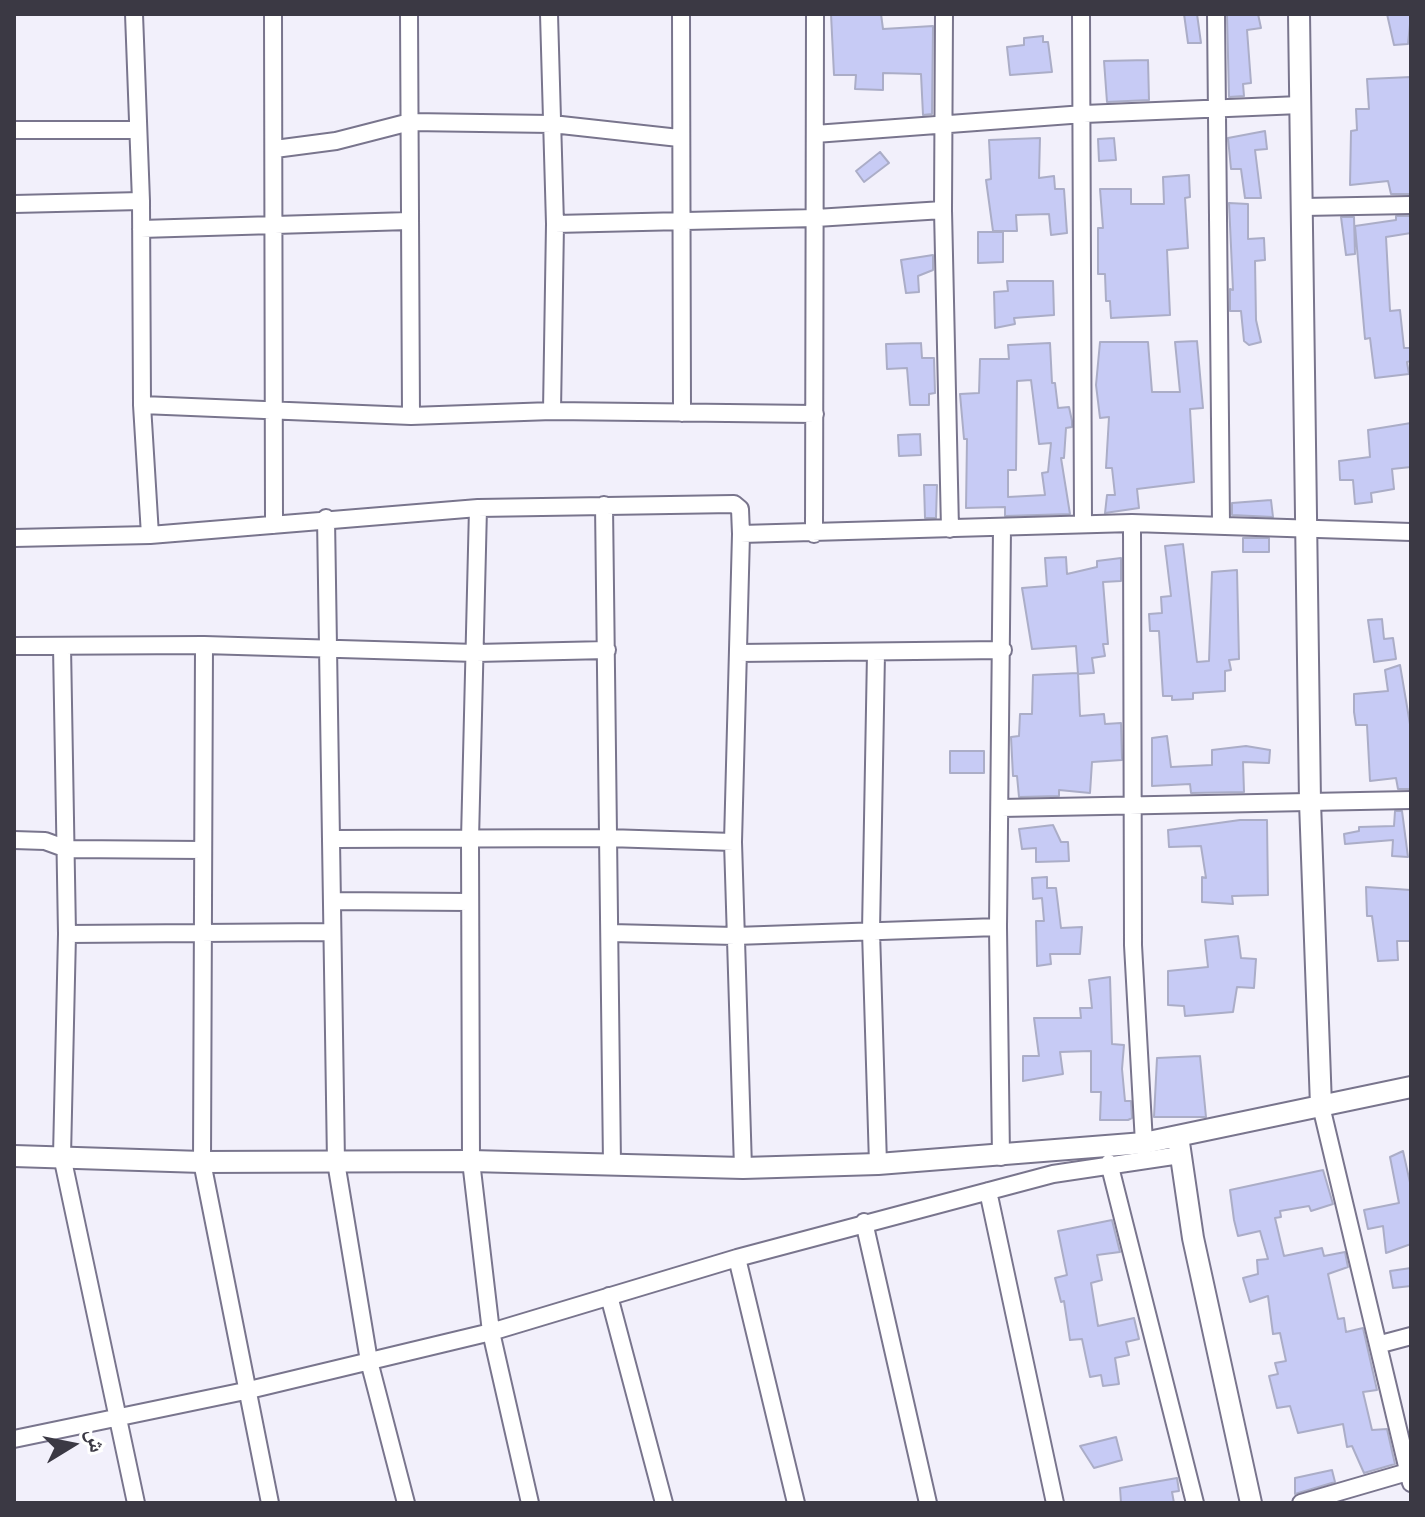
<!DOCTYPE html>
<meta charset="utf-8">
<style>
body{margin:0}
#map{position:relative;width:1425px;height:1517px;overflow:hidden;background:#f2f0fb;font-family:Figtree,"Noto Naskh Arabic",sans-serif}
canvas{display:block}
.frame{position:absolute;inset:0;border:16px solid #3b3944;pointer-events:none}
.north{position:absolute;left:32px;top:1405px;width:80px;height:80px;-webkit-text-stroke:6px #fff;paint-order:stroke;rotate:80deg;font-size:22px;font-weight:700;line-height:32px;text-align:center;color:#3b3944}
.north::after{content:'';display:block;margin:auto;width:28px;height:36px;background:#3b3944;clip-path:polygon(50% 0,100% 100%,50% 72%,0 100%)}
</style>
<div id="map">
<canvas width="1425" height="1517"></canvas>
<div class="frame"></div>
<div class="north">ش</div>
</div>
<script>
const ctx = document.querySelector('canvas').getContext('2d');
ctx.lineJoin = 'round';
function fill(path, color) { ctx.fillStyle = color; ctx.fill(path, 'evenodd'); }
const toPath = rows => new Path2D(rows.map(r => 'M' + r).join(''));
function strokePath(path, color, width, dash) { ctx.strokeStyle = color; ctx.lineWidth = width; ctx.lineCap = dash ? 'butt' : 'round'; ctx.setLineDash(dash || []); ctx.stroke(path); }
const building = toPath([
 [831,14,881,14,883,29,933,26,932,114,923,115,921,74,883,73,883,90,855,89,856,75,834,75,831,14],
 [1184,14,1197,14,1201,43,1188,43,1184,14],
 [1227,14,1258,14,1261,28,1247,30,1251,83,1243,84,1244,96,1229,97,1227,14],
 [1387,14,1411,14,1408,44,1394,45,1387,14],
 [1043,36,1043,42,1048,42,1052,72,1010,75,1007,47,1024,45,1024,38,1043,36],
 [1148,60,1149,100,1107,102,1104,61,1148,60],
 [1411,77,1411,194,1391,194,1388,181,1350,185,1351,131,1357,130,1356,109,1369,109,1367,79,1411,77],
 [1265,131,1267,149,1255,150,1261,198,1245,198,1241,169,1231,169,1228,138,1265,131],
 [1040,138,1039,178,1054,176,1055,189,1064,189,1067,233,1051,235,1049,214,1016,215,1017,231,993,231,986,180,991,179,989,140,1040,138],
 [1114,138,1116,160,1099,161,1098,139,1114,138],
 [880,152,889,163,864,182,856,171,880,152],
 [1189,175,1190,197,1185,198,1188,248,1167,250,1170,315,1111,318,1110,301,1106,301,1105,274,1098,274,1098,228,1103,228,1100,189,1131,189,1131,204,1164,204,1163,177,1189,175],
 [1229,203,1248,204,1248,239,1264,238,1265,260,1255,261,1256,320,1261,342,1249,345,1244,341,1241,311,1230,311,1230,289,1233,290,1229,203],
 [1396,216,1411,216,1411,233,1386,237,1390,311,1400,310,1404,348,1410,348,1411,361,1407,362,1409,374,1375,378,1370,338,1365,339,1355,226,1396,220,1396,216],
 [1341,217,1354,217,1355,254,1346,255,1341,217],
 [978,232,1003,232,1003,262,978,263,978,232],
 [933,255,933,270,918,276,919,292,906,293,901,260,933,255],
 [1007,281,1053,281,1054,315,1014,318,1015,324,995,328,994,292,1008,291,1007,281],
 [1197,341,1203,408,1190,409,1194,482,1137,489,1139,508,1105,513,1107,495,1115,495,1112,468,1106,468,1109,417,1100,418,1096,385,1100,342,1148,342,1152,392,1180,392,1175,342,1197,341],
 [921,343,922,358,934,358,935,393,929,394,929,405,910,405,907,368,887,369,886,344,921,343],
 [1050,343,1052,383,1055,383,1058,408,1069,407,1072,421,1072,427,1066,428,1064,458,1061,458,1070,514,1005,516,1005,507,966,508,967,439,964,439,960,394,979,393,980,359,1009,359,1008,345,1050,343],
 [1031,380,1039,444,1051,443,1048,472,1042,473,1045,495,1008,497,1008,470,1016,470,1017,381,1031,380],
 [1411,423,1411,467,1392,469,1394,489,1371,493,1372,502,1355,504,1353,480,1340,480,1339,461,1370,457,1368,430,1411,423],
 [920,434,921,455,899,456,898,435,920,434],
 [924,485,937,485,936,518,925,518,924,485],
 [1271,500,1273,517,1232,515,1232,503,1271,500],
 [1243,538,1269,538,1269,552,1243,552,1243,538],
 [1183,544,1197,662,1209,661,1212,572,1237,570,1239,659,1229,660,1231,670,1225,671,1225,691,1193,693,1193,699,1172,700,1172,696,1163,696,1159,631,1150,631,1149,614,1162,613,1161,597,1171,596,1165,546,1183,544],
 [1066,557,1067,574,1097,567,1097,561,1121,558,1121,581,1103,582,1108,644,1103,644,1105,656,1092,658,1094,673,1078,674,1076,646,1032,649,1022,588,1047,586,1045,558,1066,557],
 [1382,619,1384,639,1393,638,1396,659,1374,662,1368,620,1382,619],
 [1400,665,1411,730,1411,789,1398,789,1396,778,1370,781,1367,725,1356,725,1354,712,1354,694,1388,691,1385,670,1400,665],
 [1078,673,1080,716,1104,714,1105,724,1121,723,1122,760,1092,762,1090,793,1059,790,1059,796,1019,797,1017,776,1013,776,1011,737,1019,736,1020,714,1032,714,1033,675,1078,673],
 [1167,736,1171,767,1212,765,1212,750,1246,746,1270,750,1269,763,1243,762,1244,792,1191,793,1190,784,1152,786,1152,738,1167,736],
 [950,751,984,751,984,773,950,773,950,751],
 [1395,811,1402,811,1408,857,1392,856,1393,840,1345,844,1344,834,1359,831,1359,827,1394,826,1395,811],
 [1240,820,1267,820,1268,895,1232,896,1233,904,1202,902,1202,877,1206,878,1201,846,1169,847,1168,830,1240,820],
 [1053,825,1061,842,1068,842,1069,861,1036,862,1036,848,1022,849,1019,829,1053,825],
 [1047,877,1047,888,1056,888,1061,928,1082,927,1080,954,1050,954,1051,964,1037,966,1036,921,1044,921,1042,898,1033,899,1032,878,1047,877],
 [1366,887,1411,890,1411,941,1397,941,1398,960,1378,961,1372,916,1367,916,1366,887],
 [1238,936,1241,958,1256,959,1254,988,1237,987,1233,1012,1185,1016,1184,1006,1168,1005,1168,971,1208,967,1205,940,1238,936],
 [1110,977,1112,1044,1124,1045,1122,1069,1125,1101,1131,1101,1132,1118,1128,1120,1100,1120,1101,1092,1091,1092,1091,1051,1060,1052,1063,1074,1023,1081,1023,1056,1039,1056,1034,1018,1081,1018,1080,1008,1092,1008,1089,980,1110,977],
 [1200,1056,1206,1117,1154,1117,1157,1058,1200,1056],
 [1403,1151,1411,1187,1411,1244,1386,1253,1383,1226,1368,1229,1364,1210,1399,1203,1390,1157,1403,1151],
 [1323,1170,1333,1204,1311,1211,1309,1206,1280,1211,1281,1217,1275,1218,1284,1256,1322,1248,1324,1256,1345,1252,1348,1267,1328,1274,1338,1319,1344,1318,1346,1332,1363,1328,1377,1390,1363,1392,1372,1430,1387,1429,1395,1464,1364,1473,1352,1446,1347,1447,1343,1424,1298,1433,1290,1406,1277,1408,1269,1376,1278,1374,1275,1363,1286,1361,1280,1333,1273,1334,1268,1296,1250,1302,1243,1278,1258,1274,1257,1260,1268,1259,1260,1231,1238,1236,1234,1220,1230,1190,1323,1170],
 [1112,1220,1120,1252,1097,1255,1102,1280,1091,1283,1098,1326,1134,1318,1139,1339,1126,1342,1129,1355,1115,1358,1119,1384,1103,1386,1101,1375,1090,1377,1082,1339,1070,1340,1064,1301,1061,1302,1055,1278,1067,1275,1058,1231,1112,1220],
 [1411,1268,1411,1286,1393,1288,1390,1271,1411,1268],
 [1116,1437,1122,1460,1094,1468,1080,1446,1116,1437],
 [1332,1470,1335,1482,1295,1494,1295,1478,1332,1470],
 [1177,1478,1179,1491,1172,1492,1174,1503,1121,1503,1120,1488,1177,1478]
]);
fill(building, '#c7cbf5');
strokePath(building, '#abadc7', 2);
const minor = toPath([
 [134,14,141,201,142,405,150,535],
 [273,14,274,525],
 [409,14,411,416],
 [549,14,555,224,552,411],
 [681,14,682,413],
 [944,14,943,210,950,529],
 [1081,14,1083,524],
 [1216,14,1221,523],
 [14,130,138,130],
 [815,134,1084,114,1300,105],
 [275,149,336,141,410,122,552,124,679,138],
 [14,204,141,201],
 [1303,207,1411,205],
 [555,224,816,218,943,210],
 [141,229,409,221],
 [142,405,411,416,552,411,815,414],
 [604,505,612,1164],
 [478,508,470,839,471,1161,491,1332,530,1503],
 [326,518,336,1162,369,1361,406,1503],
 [1132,523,1133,945,1144,1143],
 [741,534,1132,523,1411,532],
 [814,534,815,14],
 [14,538,150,535,478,508,734,504,740,509,741,534,733,842,743,1168],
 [204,645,202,1162,270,1503],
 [14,646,204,645,476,653,607,650],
 [62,646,67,934,62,1156,136,1503],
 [738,653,1003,650],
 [876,653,871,931,878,1164],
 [1001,808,1411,800],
 [333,839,607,838,733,842],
 [14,840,45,841,67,849,203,850],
 [332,901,470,902],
 [611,933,735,936,998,927],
 [67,934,332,932],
 [1321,1106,1411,1483],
 [1001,1157,998,927,1002,528],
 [1109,1163,1195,1503],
 [988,1191,1055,1503],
 [864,1222,928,1503],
 [737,1258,796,1503],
 [609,1296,664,1503],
 [1381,1344,1411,1336],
 [14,1439,245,1391,491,1332,737,1258,1053,1174,1180,1155],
 [1301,1503,1411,1471]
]);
const tertiary = toPath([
 [1299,14,1310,802,1321,1106],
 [1178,1136,1193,1238,1251,1503],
 [14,1156,202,1162,471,1161,743,1168,878,1164,1144,1143,1411,1087]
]);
strokePath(minor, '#79758d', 20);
strokePath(tertiary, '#79758d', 24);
strokePath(minor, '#fff', 16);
strokePath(tertiary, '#fff', 20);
</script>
